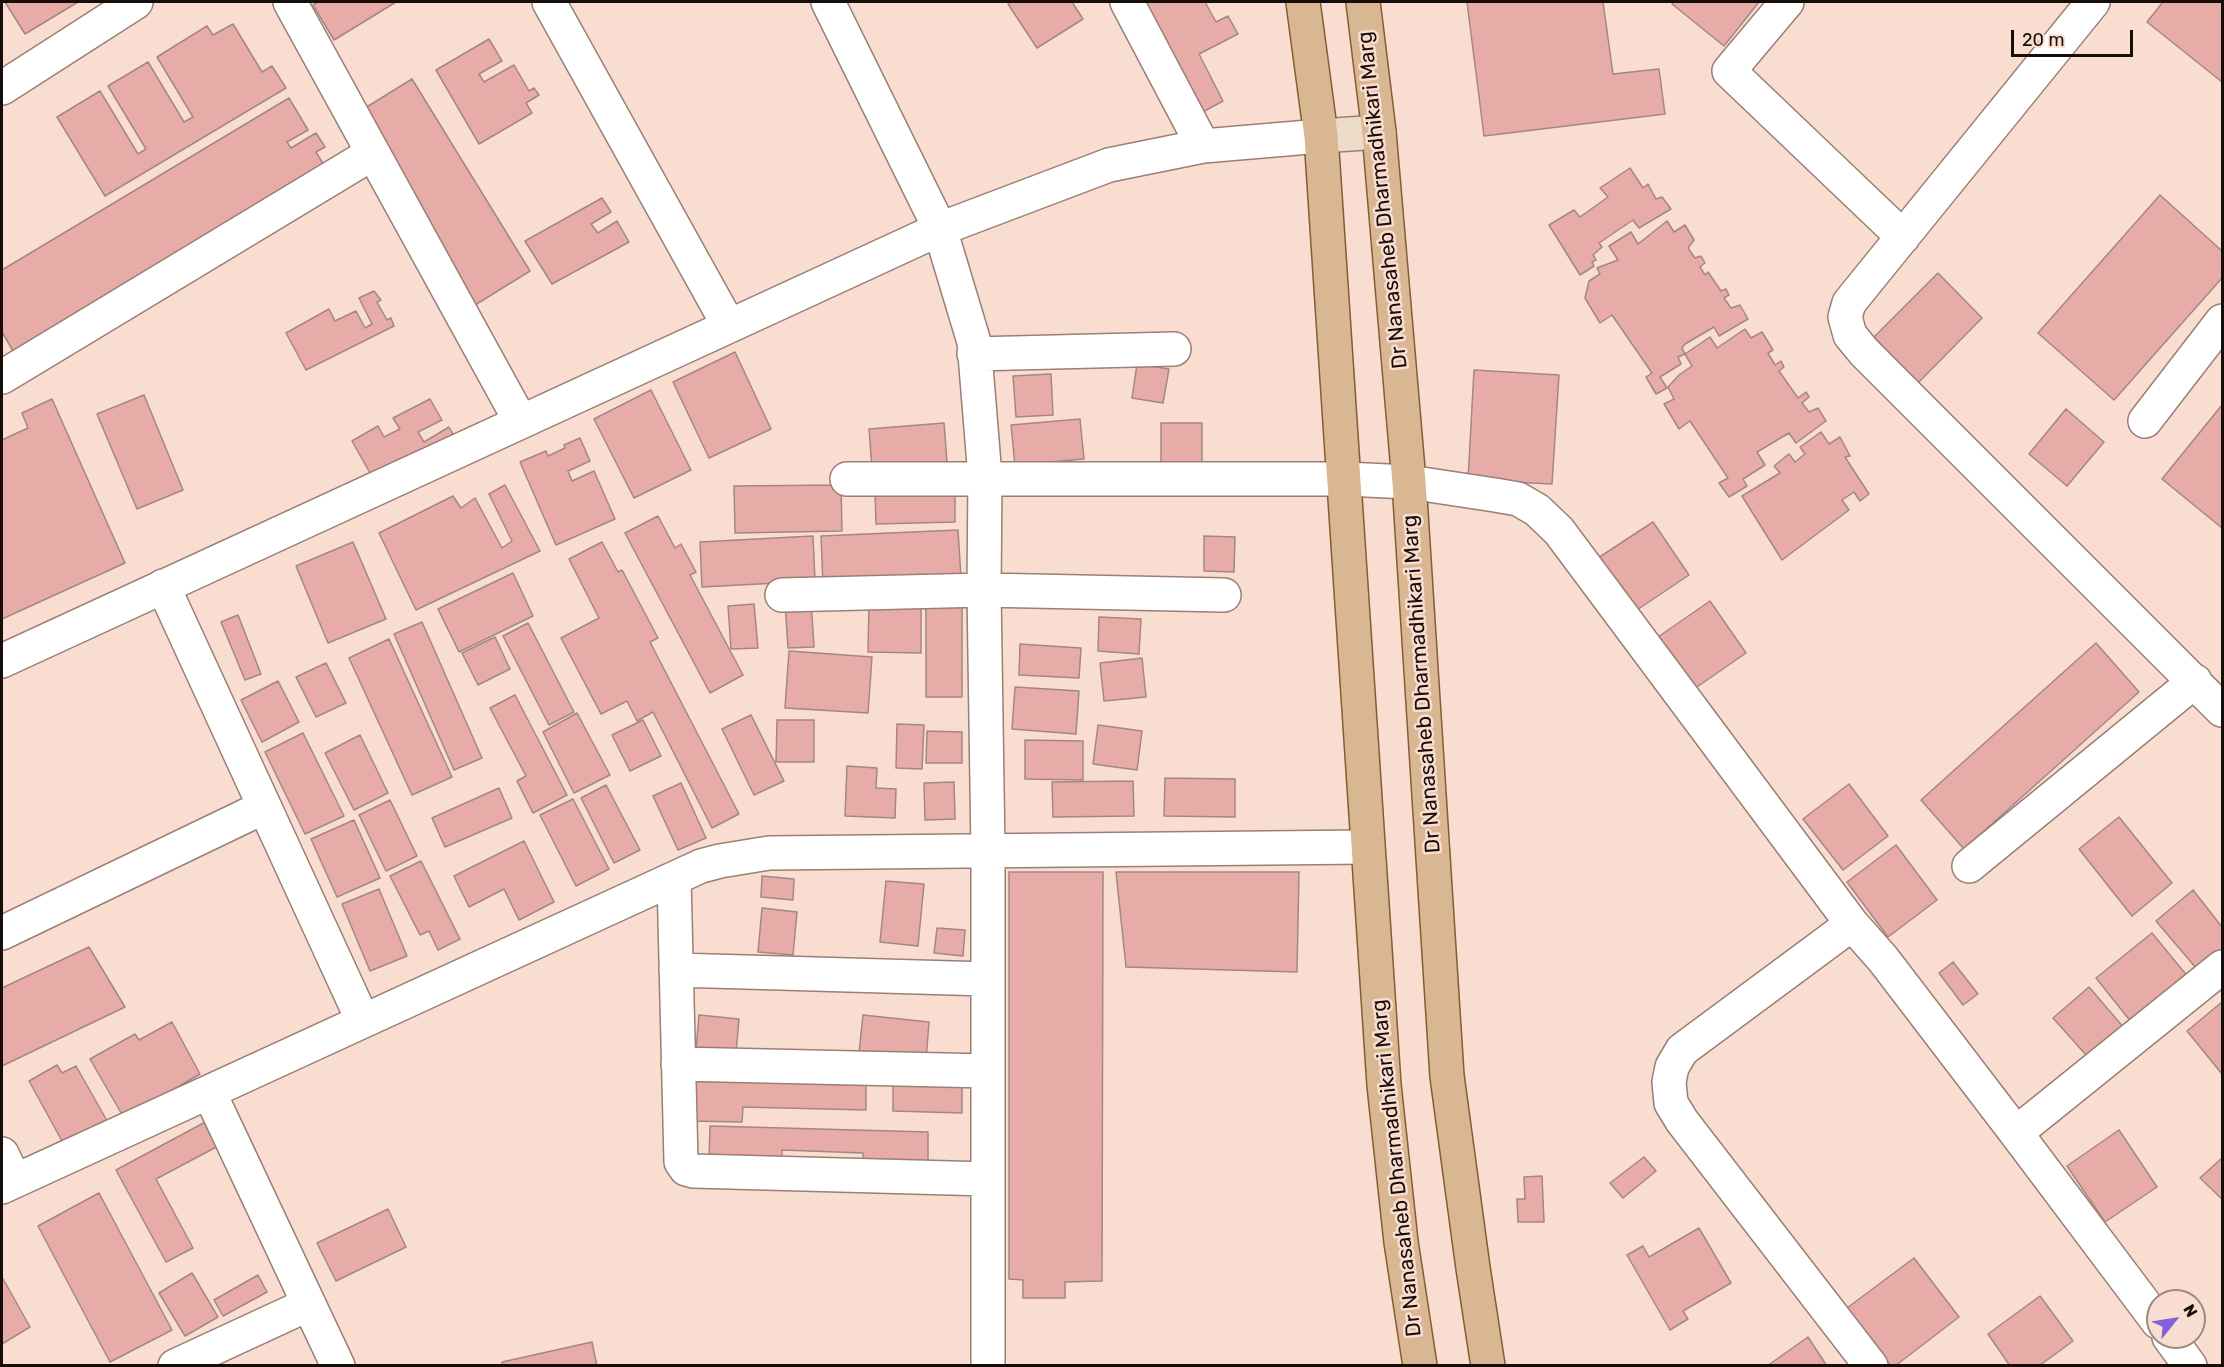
<!DOCTYPE html>
<style>
body{margin:0}
#map{position:relative;width:2224px;height:1367px;overflow:hidden;background:#faddd1;font-family:Rubik,sans-serif}
canvas{display:block}
.frame{position:absolute;inset:0;border:3px solid #170e0a;pointer-events:none}
.north{position:absolute;left:2146px;top:1289px;width:60px;height:60px;box-sizing:border-box;background:#faddd1;border:2px solid #9f8a81;border-radius:50%;rotate:60deg;font-size:16px;font-weight:700;line-height:24px;text-align:center;color:#170e0a}
.north::after{content:'';display:block;margin:auto;width:21px;height:27px;background:#8461db;clip-path:polygon(50% 0,100% 100%,50% 72%,0 100%)}
.scale{position:absolute;left:2011px;top:30px;width:122px;height:27px;box-sizing:border-box;border:3px solid #170e0a;border-top:0;padding-left:8px;font-size:18px;line-height:21px;white-space:nowrap;color:#170e0a;-webkit-text-stroke:4px #faddd1;paint-order:stroke}
</style>
<div id="map">
<canvas width="2224" height="1367"></canvas>
<div class="frame"></div>
<div class="north">N</div>
<div class="scale">20 m</div>
</div>
<script>
const ctx = document.querySelector('canvas').getContext('2d');
ctx.lineJoin = 'round';
function fill(path, color) { ctx.fillStyle = color; ctx.fill(path, 'evenodd'); }
const toPath = rows => new Path2D(rows.map(r => 'M' + r).join(''));
function strokePath(path, color, width, dash) { ctx.strokeStyle = color; ctx.lineWidth = width; ctx.lineCap = dash ? 'butt' : 'round'; ctx.setLineDash(dash || []); ctx.stroke(path); }
function label(font, color, halo, rows, align = 'center') {
  ctx.font = font + ' Rubik,sans-serif'; ctx.lineWidth = 5; ctx.setLineDash([]); ctx.textBaseline = 'middle'; ctx.strokeStyle = halo; ctx.fillStyle = color; for (const [text, x, y, turn = 0] of rows) {
    ctx.save(); ctx.translate(x, y); ctx.rotate((+turn || 0) * Math.PI / 180); ctx.textAlign = isNaN(turn) ? turn : align; if (halo) ctx.strokeText(text, 0, 0); ctx.fillText(text, 0, 0); ctx.restore();
  }
}
const building = toPath([
 [5,2,78,2,25,34,5,2],
 [318,2,396,2,334,40,313,5,318,2],
 [1011,2,1072,2,1083,19,1037,48,1008,4,1011,2],
 [1140,2,1205,2,1216,22,1228,16,1238,34,1199,54,1223,101,1199,114,1140,2],
 [1467,2,1603,2,1613,74,1659,69,1665,114,1484,136,1467,2],
 [1674,2,1759,2,1724,46,1672,4,1674,2],
 [2163,2,2222,2,2222,82,2147,22,2163,2],
 [233,24,262,72,272,66,286,88,105,196,57,117,100,91,138,154,146,149,108,86,148,62,184,122,193,117,157,57,207,26,213,35,233,24],
 [489,39,502,61,479,74,484,82,514,65,529,91,534,88,539,95,526,103,532,113,479,144,436,70,489,39],
 [412,79,530,271,475,305,357,113,412,79],
 [289,98,308,130,287,142,291,148,316,133,325,147,316,152,327,170,16,356,2,332,2,270,289,98],
 [1630,168,1643,188,1648,184,1656,199,1662,197,1671,209,1639,228,1633,220,1599,243,1602,247,1593,255,1596,260,1592,262,1594,266,1580,275,1549,225,1574,210,1580,217,1608,197,1600,188,1630,168],
 [2160,195,2222,251,2222,278,2114,400,2038,333,2160,195],
 [602,198,611,212,591,224,598,233,617,221,629,242,552,284,525,241,602,198],
 [1667,221,1674,232,1685,225,1694,240,1688,248,1695,258,1701,256,1705,263,1700,267,1705,275,1708,272,1721,291,1726,289,1729,295,1724,298,1731,308,1740,305,1748,319,1719,336,1714,327,1685,344,1682,348,1685,354,1678,357,1681,364,1660,377,1667,388,1656,394,1646,377,1652,373,1612,315,1600,323,1585,298,1589,281,1600,274,1597,268,1618,260,1609,246,1631,232,1638,244,1667,221],
 [1938,273,1982,318,1918,383,1874,337,1938,273],
 [374,291,381,300,377,302,387,320,391,318,394,326,306,370,286,333,329,309,335,321,356,311,365,328,372,324,359,298,374,291],
 [1745,329,1751,338,1762,332,1773,350,1768,353,1775,365,1781,361,1784,367,1779,371,1798,398,1806,392,1809,397,1802,403,1809,412,1818,408,1826,421,1796,443,1789,433,1757,452,1765,465,1743,479,1747,486,1729,497,1719,483,1728,478,1690,421,1679,429,1664,404,1674,399,1668,387,1679,375,1692,366,1685,354,1710,337,1717,348,1745,329],
 [735,352,771,429,709,458,673,382,735,352],
 [1137,364,1169,369,1163,403,1132,398,1137,364],
 [1474,370,1559,375,1552,484,1468,480,1474,370],
 [1051,374,1053,415,1016,417,1013,376,1051,374],
 [651,390,691,470,634,498,594,419,651,390],
 [144,395,183,490,137,509,97,414,144,395],
 [52,399,125,563,2,619,2,440,28,428,22,413,52,399],
 [430,399,442,420,418,432,424,442,449,427,454,436,374,480,352,441,378,426,384,437,400,429,393,418,430,399],
 [2222,405,2222,528,2162,479,2222,405],
 [2066,409,2104,442,2067,486,2029,454,2066,409],
 [1080,419,1084,459,1015,465,1011,425,1080,419],
 [944,423,947,462,872,468,869,429,944,423],
 [1161,423,1202,423,1202,463,1161,463,1161,423],
 [1821,432,1829,444,1840,437,1850,456,1845,457,1869,494,1860,501,1854,492,1842,500,1849,510,1782,560,1742,496,1780,473,1774,466,1789,454,1795,462,1805,454,1800,447,1821,432],
 [580,438,590,461,568,471,572,481,594,471,615,519,556,545,520,462,546,451,548,456,565,448,564,445,580,438],
 [505,485,540,551,416,610,379,533,453,496,461,508,475,498,502,548,512,541,489,494,505,485],
 [841,485,842,531,735,533,734,486,841,485],
 [955,491,955,522,876,524,875,492,955,491],
 [658,516,675,548,681,544,696,572,690,575,743,675,710,693,625,533,658,516],
 [1653,522,1689,575,1631,614,1595,560,1653,522],
 [958,530,961,578,823,584,821,536,958,530],
 [813,536,815,581,702,587,700,542,813,536],
 [1204,536,1235,537,1234,572,1204,571,1204,536],
 [353,542,386,619,328,643,296,566,353,542],
 [602,542,618,572,622,570,658,638,650,642,739,814,712,828,653,712,637,721,627,701,601,714,561,638,599,618,569,559,602,542],
 [513,573,533,616,459,652,438,609,513,573],
 [811,601,814,647,788,648,785,602,811,601],
 [1710,601,1746,653,1694,689,1658,637,1710,601],
 [754,604,758,648,731,649,728,606,754,604],
 [869,604,921,605,921,653,868,652,869,604],
 [926,606,962,606,962,697,926,697,926,606],
 [238,615,261,674,245,680,221,622,238,615],
 [1099,617,1141,619,1139,654,1098,651,1099,617],
 [422,622,482,758,454,770,394,634,422,622],
 [528,623,574,712,549,725,503,636,528,623],
 [495,637,510,669,478,685,462,653,495,637],
 [389,639,452,777,412,795,349,658,389,639],
 [2096,643,2139,692,1964,849,1921,800,2096,643],
 [1020,644,1081,648,1079,678,1019,675,1020,644],
 [789,651,872,657,868,713,785,708,789,651],
 [1142,658,1146,697,1104,701,1100,663,1142,658],
 [326,663,346,703,316,717,296,677,326,663],
 [278,681,299,722,262,742,241,700,278,681],
 [1015,687,1079,691,1076,734,1012,729,1015,687],
 [515,695,567,795,533,813,517,781,526,776,490,708,515,695],
 [577,713,610,775,574,793,543,732,577,713],
 [751,715,784,781,754,795,722,729,751,715],
 [643,720,661,756,630,771,612,735,643,720],
 [777,720,814,720,814,762,776,762,777,720],
 [897,724,924,725,922,769,896,768,897,724],
 [1098,725,1142,731,1137,770,1093,764,1098,725],
 [927,731,962,732,962,763,926,763,927,731],
 [303,733,344,816,305,834,265,752,303,733],
 [360,735,388,793,354,810,325,753,360,735],
 [1025,740,1083,741,1083,780,1025,779,1025,740],
 [847,766,877,768,876,788,896,789,895,818,845,816,847,766],
 [1165,778,1235,779,1235,817,1164,816,1165,778],
 [1133,781,1134,816,1053,817,1052,782,1133,781],
 [954,782,955,819,925,820,924,783,954,782],
 [681,783,706,838,678,850,653,796,681,783],
 [1849,784,1888,836,1843,870,1803,819,1849,784],
 [606,785,640,850,614,863,581,798,606,785],
 [499,788,512,818,445,847,432,818,499,788],
 [573,799,609,869,576,886,540,815,573,799],
 [390,800,417,856,386,871,359,815,390,800],
 [2119,817,2172,883,2132,916,2079,849,2119,817],
 [354,820,380,878,337,897,311,839,354,820],
 [524,841,554,902,519,920,504,889,469,907,454,876,524,841],
 [1896,845,1937,900,1888,937,1847,882,1896,845],
 [421,861,460,939,438,950,429,931,420,935,390,876,421,861],
 [1009,872,1103,872,1102,1281,1065,1282,1065,1298,1023,1298,1023,1280,1009,1279,1009,872],
 [1116,872,1299,872,1297,972,1126,967,1116,872],
 [762,876,794,879,793,900,761,897,762,876],
 [886,881,924,884,918,946,880,942,886,881],
 [379,889,407,956,370,971,342,904,379,889],
 [2193,890,2222,927,2222,958,2202,975,2156,921,2193,890],
 [762,908,797,912,793,955,758,952,762,908],
 [937,928,965,930,963,956,934,953,937,928],
 [2152,933,2193,983,2136,1028,2096,978,2152,933],
 [89,947,125,1007,2,1066,2,988,89,947],
 [1953,962,1978,994,1963,1005,1939,973,1953,962],
 [2089,987,2130,1035,2095,1065,2053,1018,2089,987],
 [2222,1002,2222,1074,2187,1031,2222,1002],
 [699,1015,739,1019,736,1053,696,1049,699,1015],
 [863,1015,929,1022,926,1060,859,1053,863,1015],
 [172,1022,200,1074,124,1118,90,1059,135,1034,139,1040,172,1022],
 [57,1065,62,1073,76,1066,110,1126,67,1150,29,1081,57,1065],
 [691,1077,866,1081,866,1110,743,1107,742,1122,690,1121,691,1077],
 [893,1079,962,1080,962,1113,893,1111,893,1079],
 [209,1120,222,1144,156,1179,193,1248,166,1262,116,1170,209,1120],
 [710,1126,928,1132,928,1166,863,1165,863,1153,782,1150,782,1163,709,1160,710,1126],
 [2119,1130,2157,1187,2105,1222,2067,1166,2119,1130],
 [1644,1157,1656,1171,1623,1198,1610,1183,1644,1157],
 [2222,1158,2222,1199,2200,1178,2222,1158],
 [1542,1176,1544,1222,1518,1222,1517,1199,1525,1199,1524,1177,1542,1176],
 [99,1193,172,1330,110,1362,38,1226,99,1193],
 [388,1209,406,1247,336,1281,317,1243,388,1209],
 [1699,1228,1731,1283,1683,1311,1688,1319,1670,1330,1627,1255,1643,1246,1649,1257,1699,1228],
 [1914,1258,1959,1317,1895,1366,1890,1366,1847,1308,1914,1258],
 [192,1273,218,1317,185,1336,159,1293,192,1273],
 [258,1275,267,1292,223,1316,214,1300,258,1275],
 [2,1277,30,1327,2,1344,2,1277],
 [2040,1296,2073,1341,2039,1366,2010,1366,1988,1334,2040,1296],
 [1808,1337,1827,1366,1767,1366,1808,1337],
 [592,1342,597,1366,502,1366,502,1362,592,1342]
]);
fill(building, '#e8aca8');
strokePath(building, '#a48684', 1.5);
const street = toPath([
 [290,2,521,422],
 [549,2,729,326],
 [828,2,940,229,974,342,985,477,984,590,988,852,988,1366],
 [1127,2,1203,146],
 [1787,2,1729,71,1903,237],
 [2093,2,1849,303,1845,317,1850,335,1864,352,2222,710],
 [2,88,136,2],
 [974,354,1174,349],
 [2,377,373,153],
 [2145,421,2222,321],
 [847,479,1345,479,1409,482,1495,495,1518,499,1537,510,1559,531,1852,924,1883,959,2016,1133,2158,1322],
 [163,586,363,1021],
 [782,595,984,590,1224,595],
 [2,661,940,229,1109,165,1203,146,1321,136],
 [1969,866,2195,681],
 [674,879,681,1162,686,1169,693,1171,988,1179],
 [1852,924,1682,1050,1672,1067,1669,1082,1671,1103,1682,1121,1871,1366],
 [2,933,264,807],
 [676,970,987,979],
 [678,1064,988,1071],
 [209,1092,338,1366],
 [2016,1133,2222,967],
 [2,1154,15,1181],
 [2,1187,701,866,720,861,769,853,1367,847],
 [2169,1337,2190,1366],
 [175,1366,309,1304]
]);
const secondary = toPath([
 [1321,136,1379,132]
]);
const primary = toPath([
 [1303,2,1321,136,1384,1085,1401,1242,1420,1366],
 [1363,2,1379,132,1409,482,1447,1076,1473,1268,1488,1366]
]);
strokePath(street, '#997f74', 36);
strokePath(secondary, '#997f74', 36);
strokePath(primary, '#845d33', 36);
strokePath(street, '#fff', 33);
strokePath(secondary, '#ecdbc8', 33);
strokePath(primary, '#d9b792', 33);
label('21px', '#170e0a', '#faddd1', [
 ["Dr Nanasaheb Dharmadhikari Marg",1383,200,-96],
 ["Dr Nanasaheb Dharmadhikari Marg",1422,684,-94],
 ["Dr Nanasaheb Dharmadhikari Marg",1397,1168,-96]
]);
</script>
